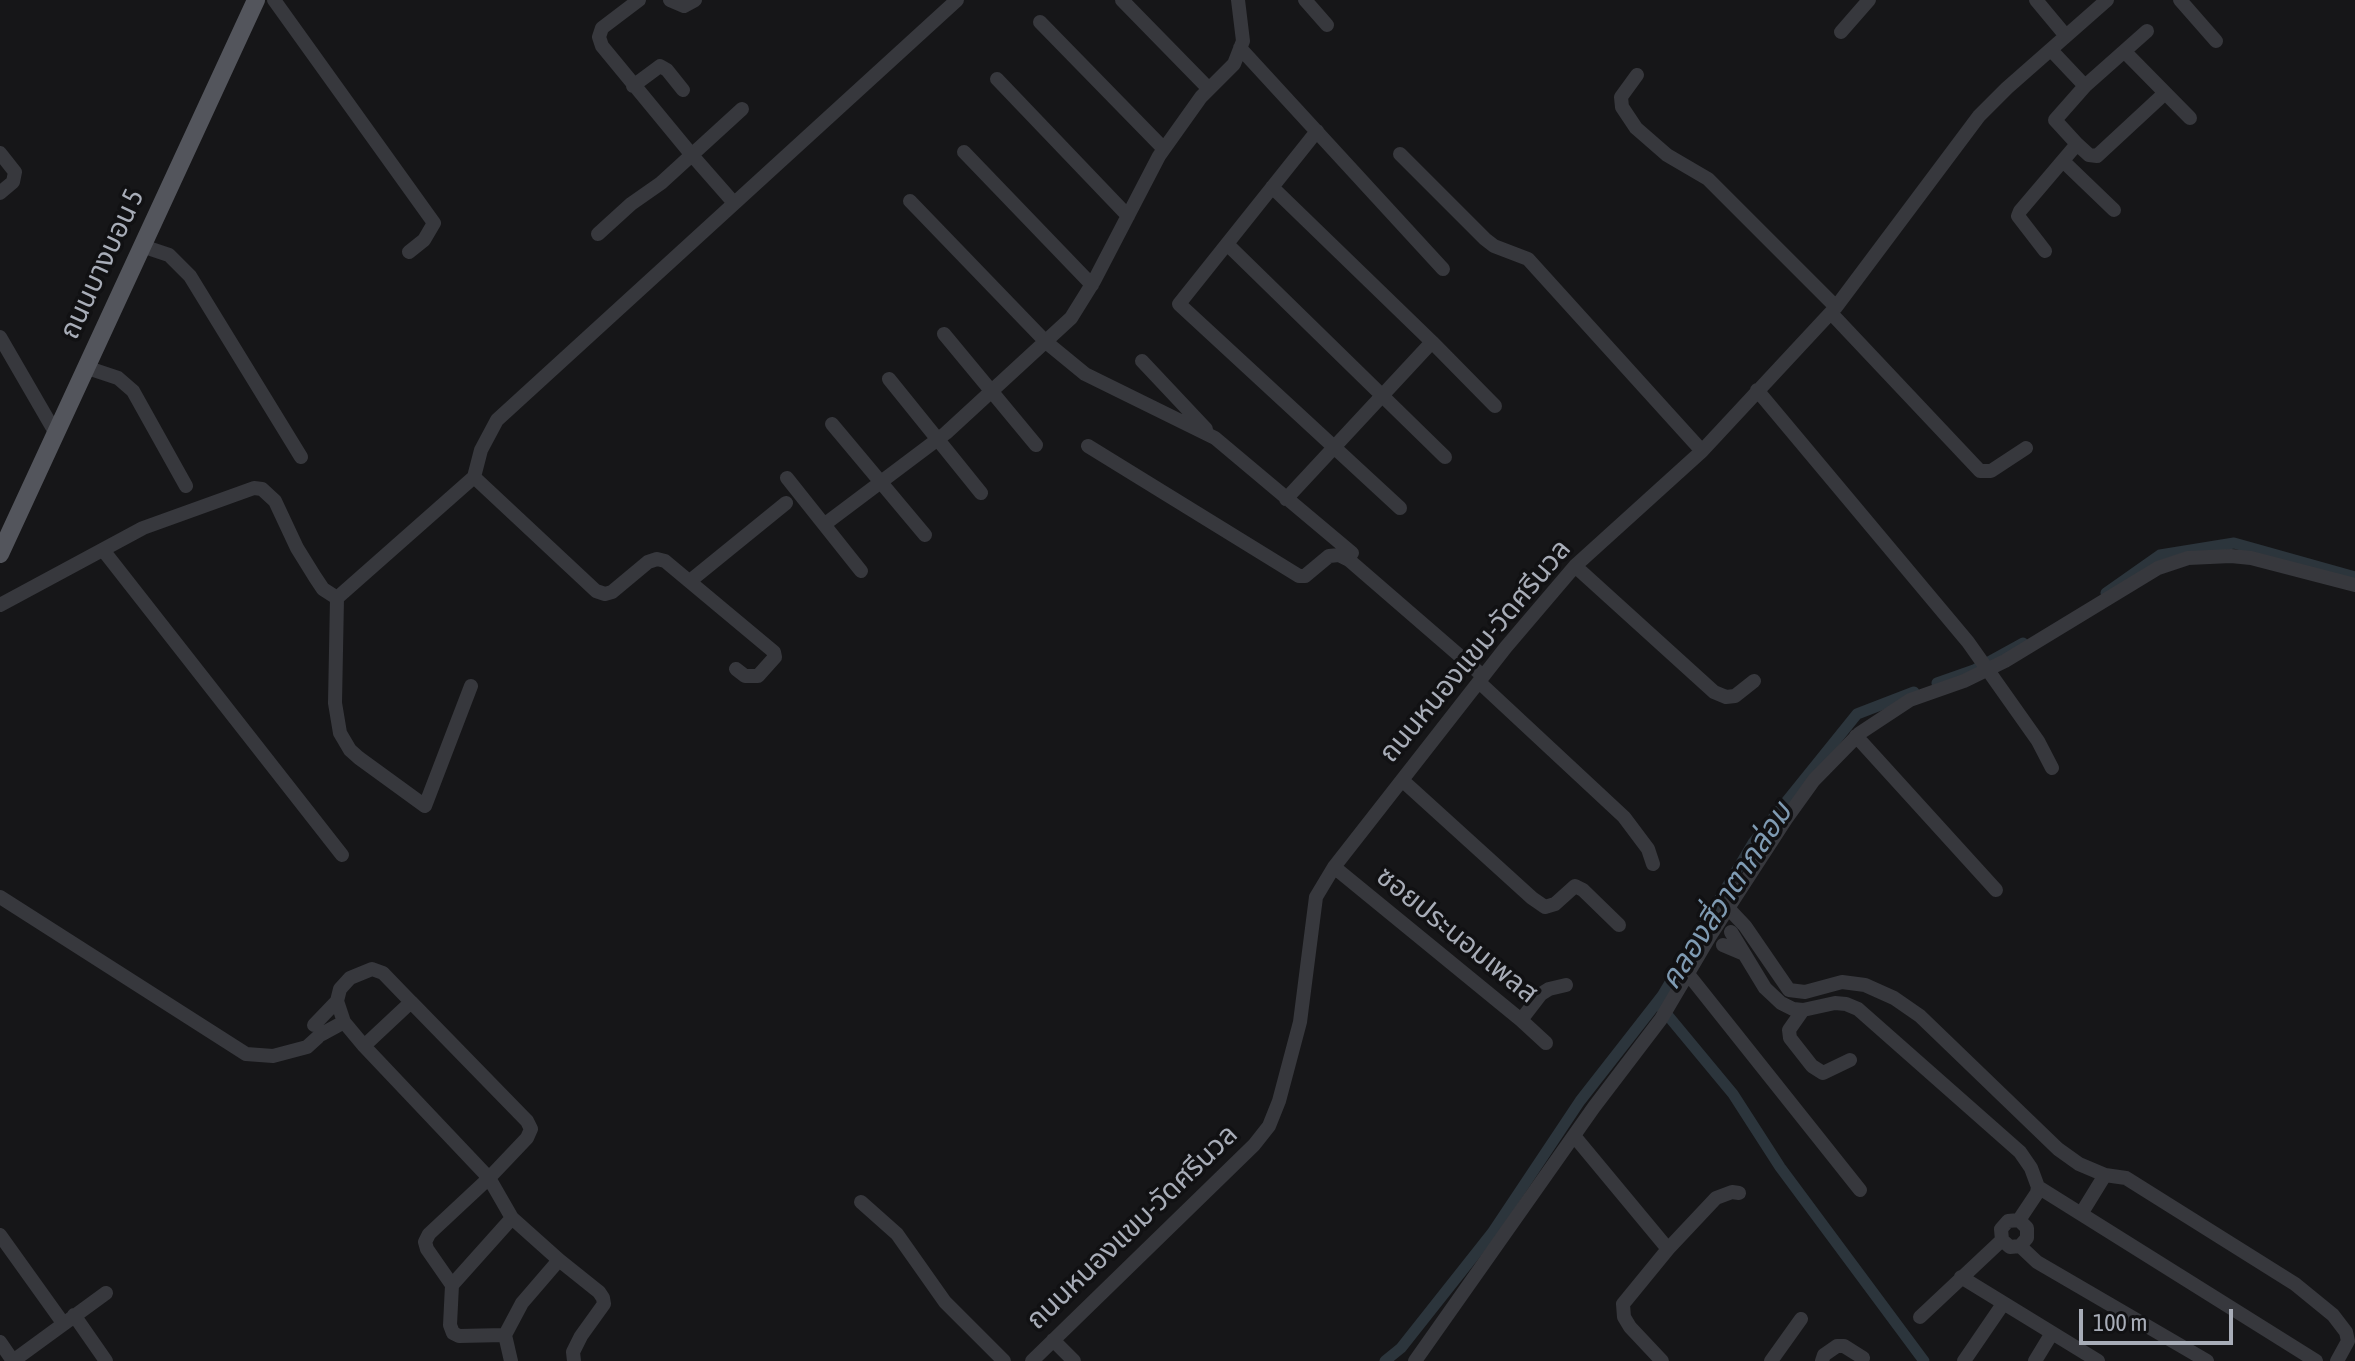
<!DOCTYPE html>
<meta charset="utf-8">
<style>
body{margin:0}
#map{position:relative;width:2355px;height:1361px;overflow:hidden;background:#161618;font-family:"Asap Condensed",sans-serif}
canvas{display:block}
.scale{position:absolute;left:2079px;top:1309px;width:154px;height:36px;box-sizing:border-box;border:4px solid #a8adb8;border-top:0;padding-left:10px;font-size:24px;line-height:28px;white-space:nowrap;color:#a8adb8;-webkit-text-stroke:6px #111113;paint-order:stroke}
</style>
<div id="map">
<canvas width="2355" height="1361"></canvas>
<div class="scale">100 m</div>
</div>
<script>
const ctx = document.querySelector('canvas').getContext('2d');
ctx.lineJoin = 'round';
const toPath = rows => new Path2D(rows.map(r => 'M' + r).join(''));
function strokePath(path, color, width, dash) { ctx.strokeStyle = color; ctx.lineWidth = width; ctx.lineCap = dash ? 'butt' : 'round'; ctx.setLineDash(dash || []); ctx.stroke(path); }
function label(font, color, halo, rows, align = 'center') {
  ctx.font = font + ' "Asap Condensed","Noto Sans Thai",sans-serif'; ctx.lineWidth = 7; ctx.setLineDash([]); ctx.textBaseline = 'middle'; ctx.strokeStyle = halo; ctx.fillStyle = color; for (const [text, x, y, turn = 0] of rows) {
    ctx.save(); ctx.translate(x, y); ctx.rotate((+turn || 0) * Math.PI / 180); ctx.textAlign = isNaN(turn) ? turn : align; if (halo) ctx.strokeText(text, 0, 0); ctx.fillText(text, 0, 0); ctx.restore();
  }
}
strokePath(toPath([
 [2106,593,2160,555,2234,543,2355,577],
 [1937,683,1974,670,2023,643],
 [1660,1006,1733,1094,1780,1167,1924,1361],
 [1385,1361,1401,1348,1492,1233,1580,1101,1662,996,1753,843,1857,714,1914,692]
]), '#2c353c', 11);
strokePath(toPath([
 [274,0,434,223,424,240,409,252],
 [639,0,602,28,599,37,602,46,691,154,734,203],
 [670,0,684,6,695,0],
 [1122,0,1209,89],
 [1305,0,1327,25],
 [2036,0,2066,36],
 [2180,0,2216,41],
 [1040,22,1164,149],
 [1841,32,1869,0],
 [1240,48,1443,269],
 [2051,50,2085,86,2147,31],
 [2125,52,2190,118],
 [1637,75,1621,97,1622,107,1636,128,1667,155,1708,179,1836,307],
 [997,79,1128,216],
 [633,86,660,66,667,70,683,90],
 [1317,131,1179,304,1400,508],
 [2077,144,2089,155,2097,156,2165,93],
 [964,152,1092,285],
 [0,153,15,172,13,182,0,193],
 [1400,154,1485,239,1494,246,1528,259,1702,451],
 [2063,161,2114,210],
 [1272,187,1432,342,1286,499],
 [910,201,1046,342,1085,374,1215,438,1352,553],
 [598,234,631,204,661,183,742,109],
 [1227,244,1445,457],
 [142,246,169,255,190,276,301,457],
 [2045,251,2018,216,2020,211,2077,144,2055,120,2085,86],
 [1831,313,1980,471,1991,471,2026,448],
 [944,334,1036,445],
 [0,337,55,432],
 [1432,342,1495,406],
 [1142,361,1206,429],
 [85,367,118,378,133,391,186,486],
 [889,379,981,493],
 [1757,390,1968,642,2038,741,2052,768],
 [832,424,925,535],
 [1088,446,1299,576,1305,576,1329,556,1339,555,1349,560,1483,676],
 [474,477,596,591,605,594,612,592,648,562,657,559,665,561,774,652,775,657,758,676,745,676,736,669],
 [787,478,861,571],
 [825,524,946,433,1071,318,1094,281,1159,156,1201,97,1234,64,1243,41,1238,0],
 [103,550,342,855],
 [1575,566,1714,692,1726,697,1735,696,1754,681],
 [690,581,786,503],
 [337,598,474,477,481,450,497,420,957,0],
 [337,598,335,703,340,733,350,750,359,758,425,806,471,686],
 [0,605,143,528,254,488,262,489,275,501,297,548,315,577,323,589,337,598],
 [1479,682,1624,817,1648,849,1653,864],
 [1856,736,1996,890],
 [1402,780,1532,898,1545,907,1555,904,1575,886,1583,890,1619,925],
 [1334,867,1521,1020,1546,1043],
 [0,897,246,1054,273,1056,307,1047,318,1037],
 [1728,908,1745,926,1789,990,1805,992,1842,982,1865,985,1894,998,1920,1016,2058,1149,2079,1164,2105,1175,2126,1178,2295,1284,2333,1315,2346,1332,2348,1341,2337,1361],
 [1731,932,1765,988,1781,1003,1793,1009,1803,1010,1835,1003,1846,1004,1858,1009,2020,1152,2031,1168,2038,1187,2037,1193,2019,1220],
 [1723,945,1742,953],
 [1688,974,1860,1190],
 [411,1002,383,973,372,969,350,978,340,989,337,1001,344,1022,364,1046,489,1178,512,1218,559,1260,522,1303,505,1335,511,1361],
 [1803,1010,1789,1030,1790,1038,1812,1066,1823,1073,1850,1060],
 [1521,1020,1541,994,1549,989,1566,985],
 [314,1025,337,1001],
 [322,1034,344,1022],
 [364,1046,411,1002,527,1121,531,1129,527,1138,489,1178,429,1234,425,1242,427,1249,452,1285,450,1325,453,1333,459,1336,505,1335],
 [1575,1137,1668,1249,1623,1304,1624,1317,1630,1327,1662,1361],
 [2038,1187,2316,1361],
 [861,1202,897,1234,945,1302,1004,1361],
 [2081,1214,2105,1175],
 [0,1235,63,1323],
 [2020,1246,2037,1262,2207,1361],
 [1668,1249,1716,1198,1732,1192,1739,1193],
 [559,1260,599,1292,603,1298,604,1304,581,1336,573,1352,574,1361],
 [1961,1277,2098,1361],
 [452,1285,512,1218],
 [74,1315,106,1361],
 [1920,1317,2002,1240,2001,1229,2008,1221,2019,1220,2027,1228,2027,1238,2020,1246,2010,1247,2002,1240],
 [1053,1340,1074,1361],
 [0,1342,13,1361],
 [13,1361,106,1293],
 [1032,1361,1254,1145,1269,1126,1279,1101,1300,1022,1316,897,1334,867,1506,647,1575,566,1702,451,1836,307,1979,116,2007,88,2107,0],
 [1415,1361,1594,1107,1661,1019,1710,936,1786,819,1814,780,1860,733,1910,700,1964,681,2005,661,2158,568,2188,558,2231,556,2251,558,2355,585],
 [1771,1361,1801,1319],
 [1822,1361,1824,1355,1837,1346,1844,1346,1863,1358],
 [1964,1361,2003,1304],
 [2035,1361,2052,1333]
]), '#37383d', 14);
strokePath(toPath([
 [0,554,256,0]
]), '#53555c', 18);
label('28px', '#a8adb8', '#111113', [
 ["ถนนบางบอน 5",102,264,-65],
 ["ถนนหนองแขม-วัดศรีนวล",1475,651,-50],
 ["ซอยประนอมเพลส",1457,935,39],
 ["ถนนหนองแขม-วัดศรีนวล",1132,1227,-44]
]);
label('italic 30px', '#7f9bb3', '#111113', [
 ["คลองสี่วาตากล่อม",1726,896,-57]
]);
</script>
